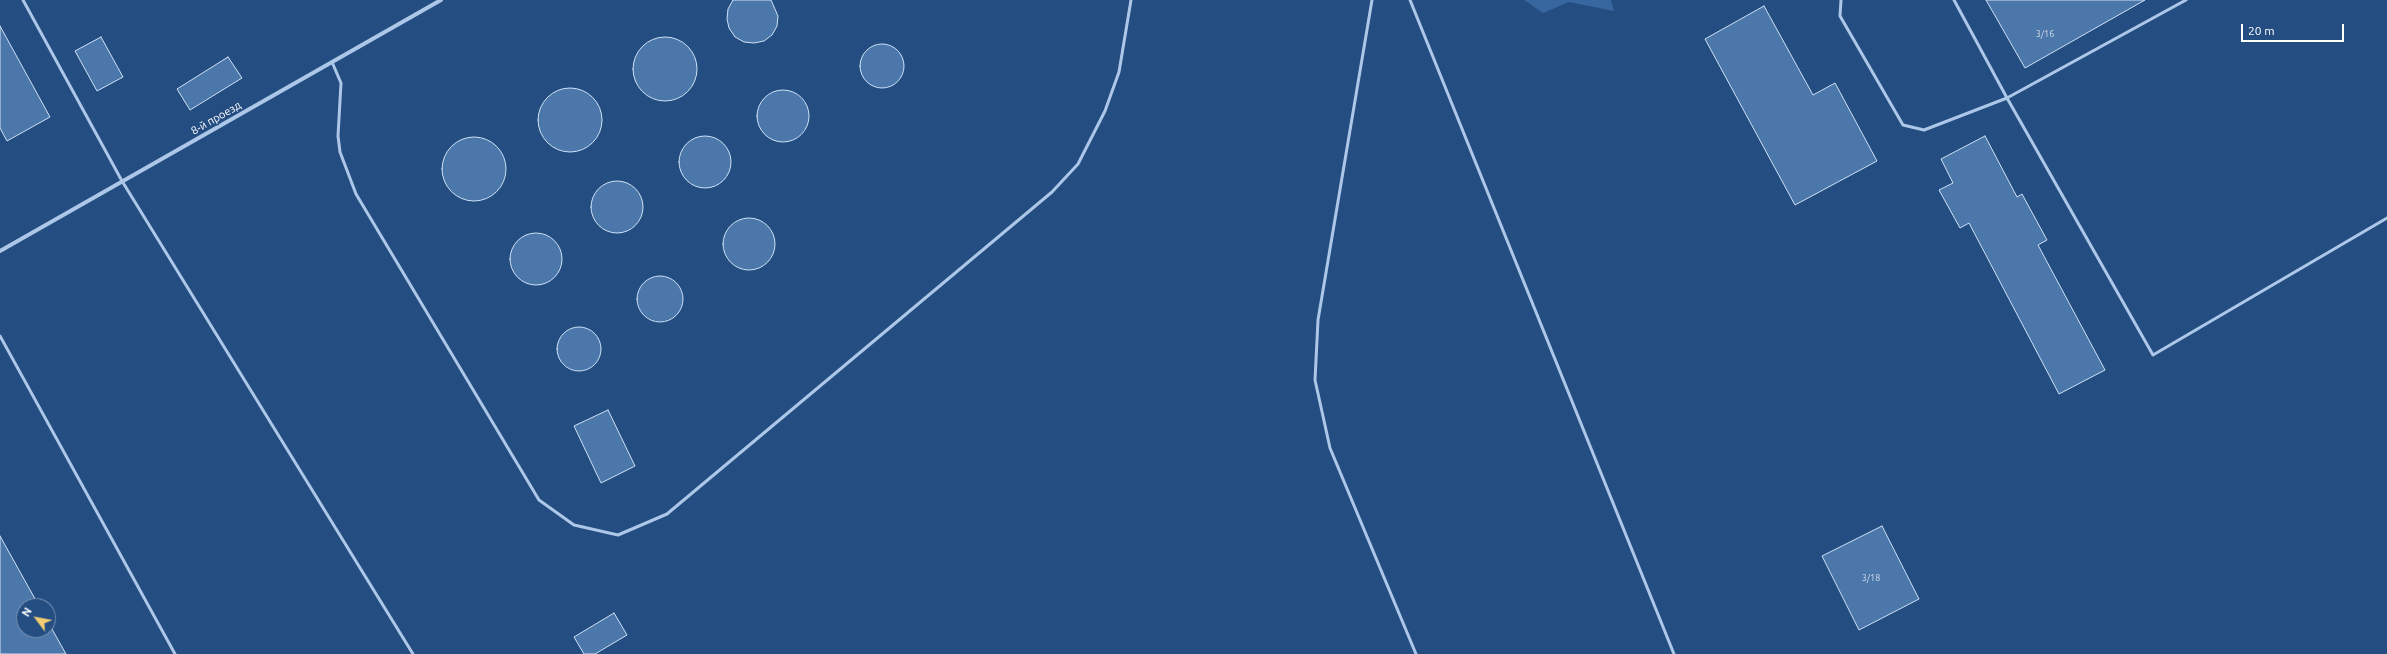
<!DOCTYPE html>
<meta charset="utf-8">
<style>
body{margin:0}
#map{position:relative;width:2387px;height:654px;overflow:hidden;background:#244d82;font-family:Ubuntu,sans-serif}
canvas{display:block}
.north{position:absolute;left:16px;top:598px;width:40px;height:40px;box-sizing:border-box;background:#244d82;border:1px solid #7c94b4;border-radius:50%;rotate:302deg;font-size:11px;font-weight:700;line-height:16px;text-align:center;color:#fff}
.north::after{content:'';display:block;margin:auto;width:14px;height:18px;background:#f2cc70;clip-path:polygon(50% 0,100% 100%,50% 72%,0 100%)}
.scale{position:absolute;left:2241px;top:24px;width:103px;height:18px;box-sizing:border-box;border:2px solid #fff;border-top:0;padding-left:5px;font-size:12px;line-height:14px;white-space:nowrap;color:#fff;-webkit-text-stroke:3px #244d82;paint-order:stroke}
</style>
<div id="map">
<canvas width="2387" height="654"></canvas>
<div class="north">N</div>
<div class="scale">20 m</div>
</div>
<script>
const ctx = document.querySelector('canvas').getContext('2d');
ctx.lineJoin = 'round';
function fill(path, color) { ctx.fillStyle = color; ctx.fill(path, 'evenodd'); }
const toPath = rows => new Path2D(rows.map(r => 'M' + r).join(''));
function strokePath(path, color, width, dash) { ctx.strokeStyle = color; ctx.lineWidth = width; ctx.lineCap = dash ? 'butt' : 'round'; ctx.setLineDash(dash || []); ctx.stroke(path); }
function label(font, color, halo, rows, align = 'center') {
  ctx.font = font + ' Ubuntu,sans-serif'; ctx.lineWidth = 3; ctx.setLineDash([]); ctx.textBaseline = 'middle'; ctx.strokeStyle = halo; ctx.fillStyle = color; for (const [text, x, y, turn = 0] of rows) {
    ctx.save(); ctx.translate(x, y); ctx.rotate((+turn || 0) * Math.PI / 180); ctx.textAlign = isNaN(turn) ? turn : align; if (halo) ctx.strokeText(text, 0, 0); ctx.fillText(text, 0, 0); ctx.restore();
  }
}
fill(toPath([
 [1524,0,1611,0,1614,11,1569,2,1543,13]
]), '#3867a0');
const building = toPath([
 [733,0,771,0,778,16,777,26,772,35,764,41,754,43,744,42,735,37,729,28,727,19,728,9,733,0],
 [1986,0,2145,0,2025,68,1986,0],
 [1764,6,1813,95,1835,83,1877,161,1795,205,1705,39,1764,6],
 [0,26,50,117,7,141,0,128,0,26],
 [101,37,123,77,97,91,75,51,101,37],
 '633 69a32 32 0 1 1 64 0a32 32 0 1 1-64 0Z',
 '860 66a22 22 0 1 1 44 0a22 22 0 1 1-44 0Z',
 [228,57,242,78,190,110,177,89,228,57],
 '538 120a32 32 0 1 1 64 0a32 32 0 1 1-64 0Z',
 '757 116a26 26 0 1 1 52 0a26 26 0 1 1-52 0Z',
 [1985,136,2017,197,2022,194,2047,240,2038,245,2105,370,2059,394,1969,223,1960,228,1939,190,1953,183,1941,159,1985,136],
 '679 162a26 26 0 1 1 52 0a26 26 0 1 1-52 0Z',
 '442 169a32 32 0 1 1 64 0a32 32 0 1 1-64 0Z',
 '591 207a26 26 0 1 1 52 0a26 26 0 1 1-52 0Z',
 '723 244a26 26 0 1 1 52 0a26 26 0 1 1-52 0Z',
 '510 259a26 26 0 1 1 52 0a26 26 0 1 1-52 0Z',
 '637 299a23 23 0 1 1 46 0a23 23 0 1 1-46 0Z',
 '557 349a22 22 0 1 1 44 0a22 22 0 1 1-44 0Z',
 [608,410,635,466,601,483,574,426,608,410],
 [1882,526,1919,599,1859,630,1822,556,1882,526],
 [0,536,39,606,24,606,24,630,48,630,48,622,66,654,0,654,0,536],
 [614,613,627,635,595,654,584,654,574,637,614,613]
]);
fill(building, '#4c77ab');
strokePath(building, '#cfe1f6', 1);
strokePath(toPath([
 [23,0,122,181,413,654],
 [1372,0,1318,320,1315,380,1330,448,1416,654],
 [1410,0,1674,654],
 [1841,0,1840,16,1903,125,1924,130,2007,98,2186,0],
 [1954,0,2007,98,2153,355,2387,218],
 [332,62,341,83,338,136,340,152,356,194,539,500,574,525,618,535,667,514,1052,192,1078,164,1105,111,1119,72,1131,0],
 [0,336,175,654]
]), '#acc7e7', 3);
strokePath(toPath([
 [0,251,441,0]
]), '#acc7e7', 4);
label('9px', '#d2ddea', null, [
 ["3/16",2045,34],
 ["3/18",1871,578]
]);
label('11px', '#fff', '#244d82', [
 ["8-й проезд",216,118,-30]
]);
</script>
